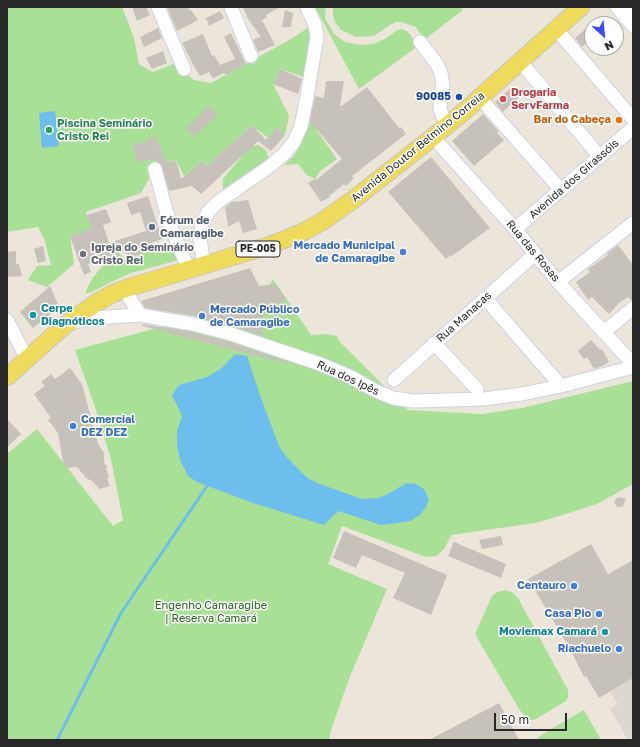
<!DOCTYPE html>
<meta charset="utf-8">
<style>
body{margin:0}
#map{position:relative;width:640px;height:747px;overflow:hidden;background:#ebe5da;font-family:"Golos Text",sans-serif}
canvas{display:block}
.frame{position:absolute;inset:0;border:8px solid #282828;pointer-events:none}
.north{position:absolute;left:584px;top:16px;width:40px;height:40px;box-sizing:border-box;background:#fff;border:1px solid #a9a9a9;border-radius:50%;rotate:153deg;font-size:11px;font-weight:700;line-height:16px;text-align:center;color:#282828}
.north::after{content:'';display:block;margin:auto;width:14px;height:18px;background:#3a4af7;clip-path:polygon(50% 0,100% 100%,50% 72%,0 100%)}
.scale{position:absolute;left:494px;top:713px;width:73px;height:18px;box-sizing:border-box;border:2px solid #282828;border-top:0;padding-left:5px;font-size:12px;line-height:14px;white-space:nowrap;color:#282828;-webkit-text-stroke:3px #fff;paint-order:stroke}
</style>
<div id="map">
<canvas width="640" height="747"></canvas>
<div class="frame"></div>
<div class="north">N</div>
<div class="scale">50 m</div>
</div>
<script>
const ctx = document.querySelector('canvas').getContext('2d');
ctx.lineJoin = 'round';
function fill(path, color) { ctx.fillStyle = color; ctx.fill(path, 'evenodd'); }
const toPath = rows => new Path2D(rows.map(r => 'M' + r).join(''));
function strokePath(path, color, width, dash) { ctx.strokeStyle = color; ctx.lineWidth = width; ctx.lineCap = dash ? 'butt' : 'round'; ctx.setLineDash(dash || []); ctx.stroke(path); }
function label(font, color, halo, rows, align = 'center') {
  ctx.font = font + ' "Golos Text",sans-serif'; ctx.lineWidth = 3; ctx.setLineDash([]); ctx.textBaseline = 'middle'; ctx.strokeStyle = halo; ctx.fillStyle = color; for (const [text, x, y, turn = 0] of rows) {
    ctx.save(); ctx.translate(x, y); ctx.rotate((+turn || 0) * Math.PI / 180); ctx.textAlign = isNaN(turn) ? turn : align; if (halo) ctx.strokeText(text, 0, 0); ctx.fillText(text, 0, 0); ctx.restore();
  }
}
fill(toPath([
 [7,7,122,7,134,38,139,64,153,72,174,64,194,80,211,83,291,39,308,28,312,44,306,78,281,69,273,84,289,116,285,135,277,127,268,138,252,125,207,166,202,161,184,176,176,160,147,166,149,179,141,193,86,212,92,230,70,236,74,264,47,287,28,280,37,266,51,265,45,241,38,227,7,232],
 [315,7,328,7,326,8,325,17,327,22,335,35,345,42,360,45,373,44,385,39,397,30,402,29,408,32,418,46,359,89],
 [333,7,461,7,463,10,424,40,416,27,402,22,396,22,390,25,374,36,356,37,341,30,335,22,333,15],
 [308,124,315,125,318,132,337,159,320,171,315,179,307,175,298,164,284,165,294,156,301,143],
 [258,145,266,150,269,161,223,192,223,179,242,156,252,146],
 [160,247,172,248,179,260,131,273,111,282,90,293,85,293,92,279,103,265,119,253,126,260],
 [273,279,311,335,326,334,337,336,339,341,408,410,482,414,522,408,633,381,633,484,597,504,556,517,535,523,451,535,445,548,437,556,426,557,342,526,328,564,387,589,349,679,331,730,329,740,7,740,7,452,8,453,37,429,113,526,123,520,111,459,96,410,75,350,261,300],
 [505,590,512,592,518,598,568,690,568,697,566,701,534,720,528,720,519,709,475,634,492,596,497,592],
 [584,710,601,740,538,740,538,738,543,734]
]), '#a8e196');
fill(toPath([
 [633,678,633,740,628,740,610,709,618,704,610,692]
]), '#dbd8d1');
fill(toPath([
 [55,111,59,146,42,148,39,113],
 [235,354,247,356,260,395,279,446,285,455,301,472,309,479,320,484,362,499,379,498,390,493,406,483,416,484,424,489,429,499,426,507,420,515,410,521,398,523,381,525,338,511,324,525,253,503,197,482,188,476,180,460,177,445,177,431,182,416,172,395,179,385,207,377,222,368]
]), '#6dbeec');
strokePath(toPath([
 [57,740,121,613,207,486]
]), '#6dbeec', 3);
fill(toPath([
 [132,7,146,7,150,15,137,21],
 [167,7,187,7,190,11,191,10,198,20,177,31],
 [243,7,280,7,266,15,267,17,262,20,275,45,258,52,253,39,261,37,246,16,247,16],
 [285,10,293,13,291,27,282,27],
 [220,11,224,18,209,26,206,18],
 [158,28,162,38,144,47,140,37],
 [587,28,592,34,592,38,582,47,575,38],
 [231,33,246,64,226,75,224,73,213,78,209,72,200,76,194,66,182,43,203,34,212,56,214,55,220,65,235,59,224,37],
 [163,51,167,63,152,69,146,58],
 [281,69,302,79,298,94,273,84],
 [326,81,344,81,340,107,367,87,399,128,401,127,406,134,352,176,354,178,346,186,344,184,329,196,330,197,321,202,308,183,315,179,316,180,342,159,313,125,309,125,315,96,324,98],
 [511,88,519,97,503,112,495,102],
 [210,105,217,116,194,137,186,128],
 [483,114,499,132,497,133,504,140,474,166,452,141],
 [252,125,266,140,277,127,285,135,271,151,258,141,201,194,192,186,169,191,161,164,157,161,156,159,137,162,132,144,147,142,146,139,156,136,166,162,176,160,181,179,202,161,207,166],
 [431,157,490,228,452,256,451,255,446,259,388,192],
 [148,196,162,239,142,246,143,253,128,259,125,251,88,264,91,272,84,275,70,236,91,228,87,215,106,209,111,222,103,225,109,243,146,231,140,212,131,215,127,203],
 [248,200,257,229,243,233,239,221,228,227,225,207,232,202],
 [618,245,633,265,633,300,631,300,628,297,619,303,609,314,592,297,588,300,576,282,590,272,588,269,608,255,607,253],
 [43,246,46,261,38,263,34,249],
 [16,251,16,264,19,264,22,276,7,277,7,252],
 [250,268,259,286,275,284,286,298,263,316,263,336,233,326,194,316,145,308,141,301],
 [50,286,59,307,33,328,20,312],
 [142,324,190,332,229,342,288,362,288,364,143,326],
 [591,340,600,350,602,349,609,362,600,367,594,369,587,357,584,359,578,351],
 [70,368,82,384,98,444,104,453,104,462,107,467,106,469,109,476,107,479,110,486,100,489,91,480,87,479,77,467,67,468,63,462,58,433,48,420,51,418,34,394,45,386,41,382,51,374,55,379],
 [7,419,21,434,7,447],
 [620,497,626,499,623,506,620,507,617,507,614,502,617,498],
 [344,531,447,575,431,615,393,598,405,573,362,555,356,568,333,558],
 [501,536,503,545,482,549,479,540],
 [454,542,506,564,501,578,448,556],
 [591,544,608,574,633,560,633,678,599,698,586,676,584,677,568,645,528,579],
 [499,703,519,740,429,740]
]), '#c6c2ba');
const minor = toPath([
 [158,7,184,69],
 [231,7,251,56],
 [617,7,633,26],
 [629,7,633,12],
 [556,29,633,119],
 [420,42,437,64,441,73,443,86,440,101,440,108,442,115,449,124],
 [520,61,600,157],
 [480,98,561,190],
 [433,137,515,229,558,282,633,364],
 [155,169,165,207,174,235,189,270],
 [515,229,633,128],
 [204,266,200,239,202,223,208,212,218,202,270,166,284,154,294,142,301,126,306,102,317,37,315,25,307,7],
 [558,282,633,223],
 [124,289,140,315],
 [485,298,561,386],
 [7,320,27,359],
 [70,323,92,318,140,315,192,324,231,334,320,364,349,376,374,390,393,398,413,401,484,399,522,394,561,386,633,367],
 [604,332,633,308],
 [434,343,477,389],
 [394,380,535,254]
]);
const major = toPath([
 [7,377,65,325,96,303,110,295,124,289,271,245,303,232,323,221,354,199,433,137,467,109,581,7]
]);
strokePath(minor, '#cfd1e1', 15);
strokePath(major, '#c7c7c7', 19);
strokePath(minor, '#fff', 13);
strokePath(major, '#eedb5b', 17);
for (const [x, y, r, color] of [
 [459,97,4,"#1a4fb4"],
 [503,99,4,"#e0444e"],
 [619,120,4,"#e8710a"],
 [49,130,4,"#2e9e5b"],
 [152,227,4,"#5c6f8a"],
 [403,252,4,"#3f7fe0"],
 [83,254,4,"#6b7280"],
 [33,315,4,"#0f9aa8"],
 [202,316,4,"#3f7fe0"],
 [73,426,4,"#3f7fe0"],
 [574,586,4,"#3f7fe0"],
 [599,614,4,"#3f7fe0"],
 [605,632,4,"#0f9aa8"],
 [619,649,4,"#3f7fe0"]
]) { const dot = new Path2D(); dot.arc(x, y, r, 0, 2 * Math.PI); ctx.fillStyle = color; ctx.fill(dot); strokePath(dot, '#fff', 1.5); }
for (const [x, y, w] of [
 [258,249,44]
]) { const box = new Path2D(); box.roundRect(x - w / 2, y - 8, w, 16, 3); ctx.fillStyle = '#fff'; ctx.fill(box); strokePath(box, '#282828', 1); }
label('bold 10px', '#282828', null, [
 ["PE-005",258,249]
]);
label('bold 11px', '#be3a42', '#fff', [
 ["Drogaria",511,93],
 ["ServFarma",511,106]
], 'left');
label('bold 11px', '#164399', '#fff', [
 ["90085",451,97]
], 'right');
label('bold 11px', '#c56008', '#fff', [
 ["Bar do Cabeça",611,120]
], 'right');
label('bold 11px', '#27864d', '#fff', [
 ["Piscina Seminário",57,124],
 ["Cristo Rei",57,137]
], 'left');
label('11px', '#282828', '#fff', [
 ["Avenida Doutor Belmino Correia",418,147,-39],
 ["Avenida dos Girassóis",574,179,-41],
 ["Rua das Rosas",533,251,50],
 ["Rua Manacas",464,317,-42],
 ["Rua dos Ipês",348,378,25]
]);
label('bold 11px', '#4e5e75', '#fff', [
 ["Fórum de",160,221],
 ["Camaragibe",160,234]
], 'left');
label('bold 11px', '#366cbe', '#fff', [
 ["Mercado Municipal",395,246],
 ["de Camaragibe",395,259],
 ["Mercado Público",210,310,"left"],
 ["de Camaragibe",210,323,"left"],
 ["Comercial",81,420,"left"],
 ["DEZ DEZ",81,433,"left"],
 ["Centauro",566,586],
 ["Casa Pio",591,614],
 ["Riachuelo",611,649]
], 'right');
label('bold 11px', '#5b616d', '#fff', [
 ["Igreja do Seminário",91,248],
 ["Cristo Rei",91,261]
], 'left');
label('bold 11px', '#0d838f', '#fff', [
 ["Cerpe",41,309],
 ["Diagnóticos",41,322],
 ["Moviemax Camará",597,632,"right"]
], 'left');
label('11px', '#22631a', '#fff', [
 ["Engenho Camaragibe",211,606],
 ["| Reserva Camará",211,619]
]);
</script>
